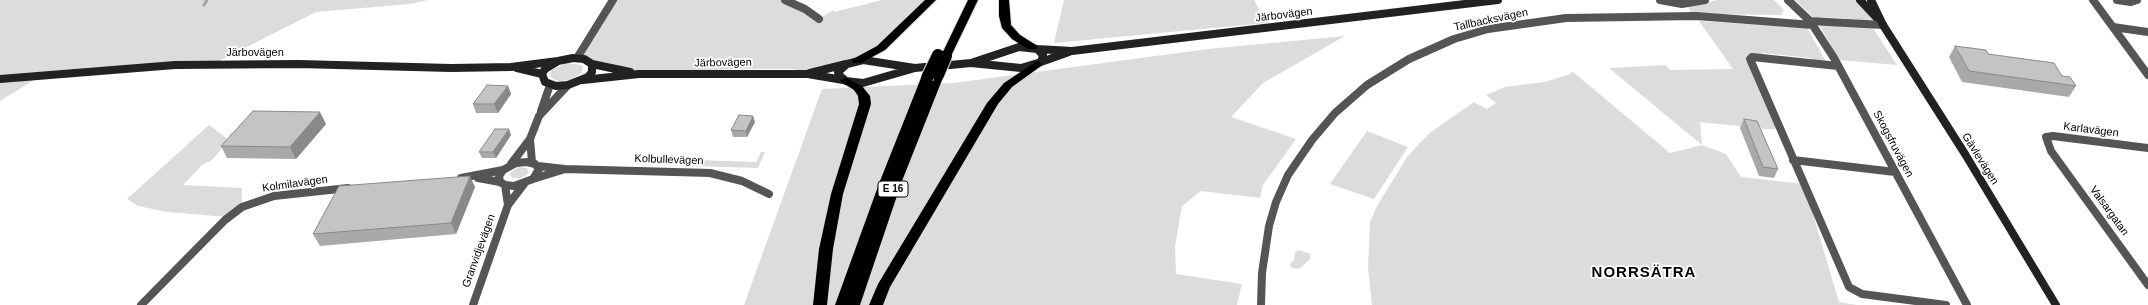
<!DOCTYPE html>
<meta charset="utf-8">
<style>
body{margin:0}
canvas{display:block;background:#fff}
</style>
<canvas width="2148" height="305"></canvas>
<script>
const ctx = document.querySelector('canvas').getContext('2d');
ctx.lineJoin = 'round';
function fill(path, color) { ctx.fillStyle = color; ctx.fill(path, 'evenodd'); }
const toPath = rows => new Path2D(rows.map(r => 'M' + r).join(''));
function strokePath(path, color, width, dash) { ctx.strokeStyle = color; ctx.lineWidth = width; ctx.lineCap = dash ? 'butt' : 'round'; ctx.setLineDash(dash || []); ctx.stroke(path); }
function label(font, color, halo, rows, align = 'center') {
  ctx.font = font + ' Helvetica,sans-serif'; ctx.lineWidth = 3.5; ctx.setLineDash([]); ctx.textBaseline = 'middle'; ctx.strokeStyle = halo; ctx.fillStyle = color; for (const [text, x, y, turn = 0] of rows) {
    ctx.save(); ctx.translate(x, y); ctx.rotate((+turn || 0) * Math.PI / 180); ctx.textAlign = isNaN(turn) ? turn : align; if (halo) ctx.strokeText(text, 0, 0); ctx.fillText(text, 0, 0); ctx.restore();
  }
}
fill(toPath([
 [0,0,428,0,410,4,316,12,213,64,42,75,0,101],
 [613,0,785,0,819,19,835,9,834,12,882,0,931,0,872,54,808,74,793,69,723,69,720,75,639,74,577,58],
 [1064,0,1254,0,1266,23,1054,43],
 [1717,0,1774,0,1784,10,1781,15,1692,14,1688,7],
 [1795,0,1860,0,1883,25,1871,25,1897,65,1839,60,1817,21,1850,21,1845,18,1813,17],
 [1699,21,1807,28,1828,65,1813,63,1811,58,1762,53,1764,58,1752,57,1780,129,1765,129,1700,122,1702,145,1726,154,1741,177,1804,184,1839,302,1857,305,1372,305,1368,268,1370,222,1377,206,1407,157,1419,144,1431,132,1474,102,1487,109,1496,103,1486,95,1505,87,1544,82,1568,75,1573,72,1670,153,1702,145,1609,68,1666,65,1670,70,1733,69],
 [1345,36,1263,83,1231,117,1296,139,1263,185,1260,198,1201,191,1182,206,1175,246,1176,274,1242,284,1237,305,744,305,822,89,953,83,1208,49],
 [567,63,581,65,583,67,582,73,570,80,559,81,551,78,550,73,552,70],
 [209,125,229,140,212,160,202,165,183,185,242,188,242,207,229,216,215,216,167,212,138,206,127,199],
 [1367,131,1408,147,1374,199,1330,184],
 [761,152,765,152,758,168,691,166,694,160,756,162],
 [519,167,527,168,529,173,521,178,512,178,510,173],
 [1299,250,1310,254,1310,259,1299,269,1292,268,1290,266,1291,263,1294,260,1295,252]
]), '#dcdcdc');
strokePath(toPath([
 [204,5,207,0]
]), '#a3a3a3', 3);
const highway = toPath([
 [925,0,936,0,885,50,861,63,853,63,852,61,853,59,877,46,925,0],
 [968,0,978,0,951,56,950,58,942,58,941,56,968,0],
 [999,0,1009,0,1011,25,1020,35,1036,45,1037,47,1036,49,1028,49,1012,39,1002,28,999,16,999,0],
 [1037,61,1042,64,1041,66,1012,87,998,104,890,287,883,305,869,305,878,284,987,103,1004,83,1037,61],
 [938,72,944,75,902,181,860,305,835,305,880,181,921,78,927,75,932,77,934,73,938,72],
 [846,78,862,86,870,96,871,104,843,194,833,249,827,305,813,305,819,249,831,194,859,104,858,96,854,90,840,81,846,78]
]);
strokePath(highway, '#dbdbdb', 2);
strokePath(toPath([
 [785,0,805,9,819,19],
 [1660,0,1682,4,1705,0],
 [1788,0,1810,21,1834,58,1967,305],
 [2093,0,2148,75],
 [2117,0,2131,2,2137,0],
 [1810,21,1883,25],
 [2113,27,2148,32],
 [577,58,613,0],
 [1838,66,1752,57,1750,59,1849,287,1862,294,1946,305],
 [541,111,550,85],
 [530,139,532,162],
 [2148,148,2053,136,2046,137,2051,151,2148,285],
 [1793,160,1895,172],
 [527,162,535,164,539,169,533,179,514,186,505,185,500,182,499,176,503,170,516,163,527,162],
 [511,164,530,139,539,116,568,85],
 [538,166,565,169,710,173,742,181,769,194],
 [461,178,503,170],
 [478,178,500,182],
 [533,179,562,170],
 [505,185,508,205],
 [141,305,225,220,242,207,274,196,348,188],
 [473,305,508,205,524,184],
 [1261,305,1262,273,1269,226,1276,202,1288,175,1312,140,1335,113,1367,85,1409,59,1454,39,1488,29,1566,18,1696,16,1813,25]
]), '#555', 8);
strokePath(toPath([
 [1860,0,1876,17],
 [1871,0,1883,25,1965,154,2056,305],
 [1019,47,1037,49,1043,55,1041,62,1021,68,971,63,1019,47],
 [1037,49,1072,51,1498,0],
 [573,58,584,59,592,64,592,72,588,77,568,85,556,86,545,82,542,74,545,69,558,61,573,58],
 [863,60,915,68,863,83,846,81,839,75,838,72,847,64,863,60],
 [1041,62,1069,52],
 [592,64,630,72],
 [950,65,971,63],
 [517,68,542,74],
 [915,68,925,67],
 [810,73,846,64],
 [0,79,175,65,299,64,451,68,511,67,558,61],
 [583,80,639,74,808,74,843,80]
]), '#222', 8);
fill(highway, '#000');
const highwayBridge = toPath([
 [938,75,946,56],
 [927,78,938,55]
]);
strokePath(highwayBridge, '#dbdbdb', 14, []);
strokePath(highwayBridge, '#000', 12);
fill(toPath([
 [1955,46,1988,54,2062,76,2076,86,2069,97,1962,82,1949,57],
 [508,86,511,94,498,113,476,113,473,104],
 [1744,119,1778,169,1774,178,1759,176,1740,128],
 [755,122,747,137,733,137,731,130],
 [326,124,296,159,227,158,221,146],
 [511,135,496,158,482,158,479,152],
 [475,187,456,234,320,246,313,234]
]), '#a9a9a9');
fill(toPath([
 [508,86,511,94,498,113,494,104],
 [320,112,326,124,296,159,290,147],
 [753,116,755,122,747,137,746,131],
 [509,129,511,135,496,158,493,152],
 [470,176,475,187,456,234,451,223]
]), '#898989');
const building = toPath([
 [1955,46,1986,50,1988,54,2054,63,2062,76,2070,77,2076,86,1969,71,1955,46],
 [487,85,508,86,494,104,473,104,487,85],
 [253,111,320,112,290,147,221,146,253,111],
 [739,115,753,116,746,131,731,130,739,115],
 [1744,119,1757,121,1778,169,1763,167,1744,119],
 [495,129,509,129,493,152,479,152,495,129],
 [470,176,451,223,313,234,339,186,470,176]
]);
fill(building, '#c4c4c4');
strokePath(building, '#898989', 1);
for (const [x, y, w] of [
 [893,189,30]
]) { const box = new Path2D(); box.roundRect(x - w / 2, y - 8, w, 16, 3); ctx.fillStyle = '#fff'; ctx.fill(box); strokePath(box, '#000', 1); }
label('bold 10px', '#000', null, [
 ["E 16",893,189]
]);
label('11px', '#000', '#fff', [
 ["Järbovägen",1284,15,-7],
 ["Tallbacksvägen",1491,20,-12],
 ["Järbovägen",255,53],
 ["Järbovägen",723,63,-1],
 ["Karlavägen",2091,130,7],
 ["Skogsfruvägen",1893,144,62],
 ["Gävlevägen",1980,159,58],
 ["Kolbullevägen",669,160,2],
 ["Kolmilavägen",295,184,-8],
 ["Valsargatan",2109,211,54],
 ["Granvidjevägen",479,251,-70]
]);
ctx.letterSpacing = '1px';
label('bold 15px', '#000', '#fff', [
 ["NORRSÄTRA",1644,273]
]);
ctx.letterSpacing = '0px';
</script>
